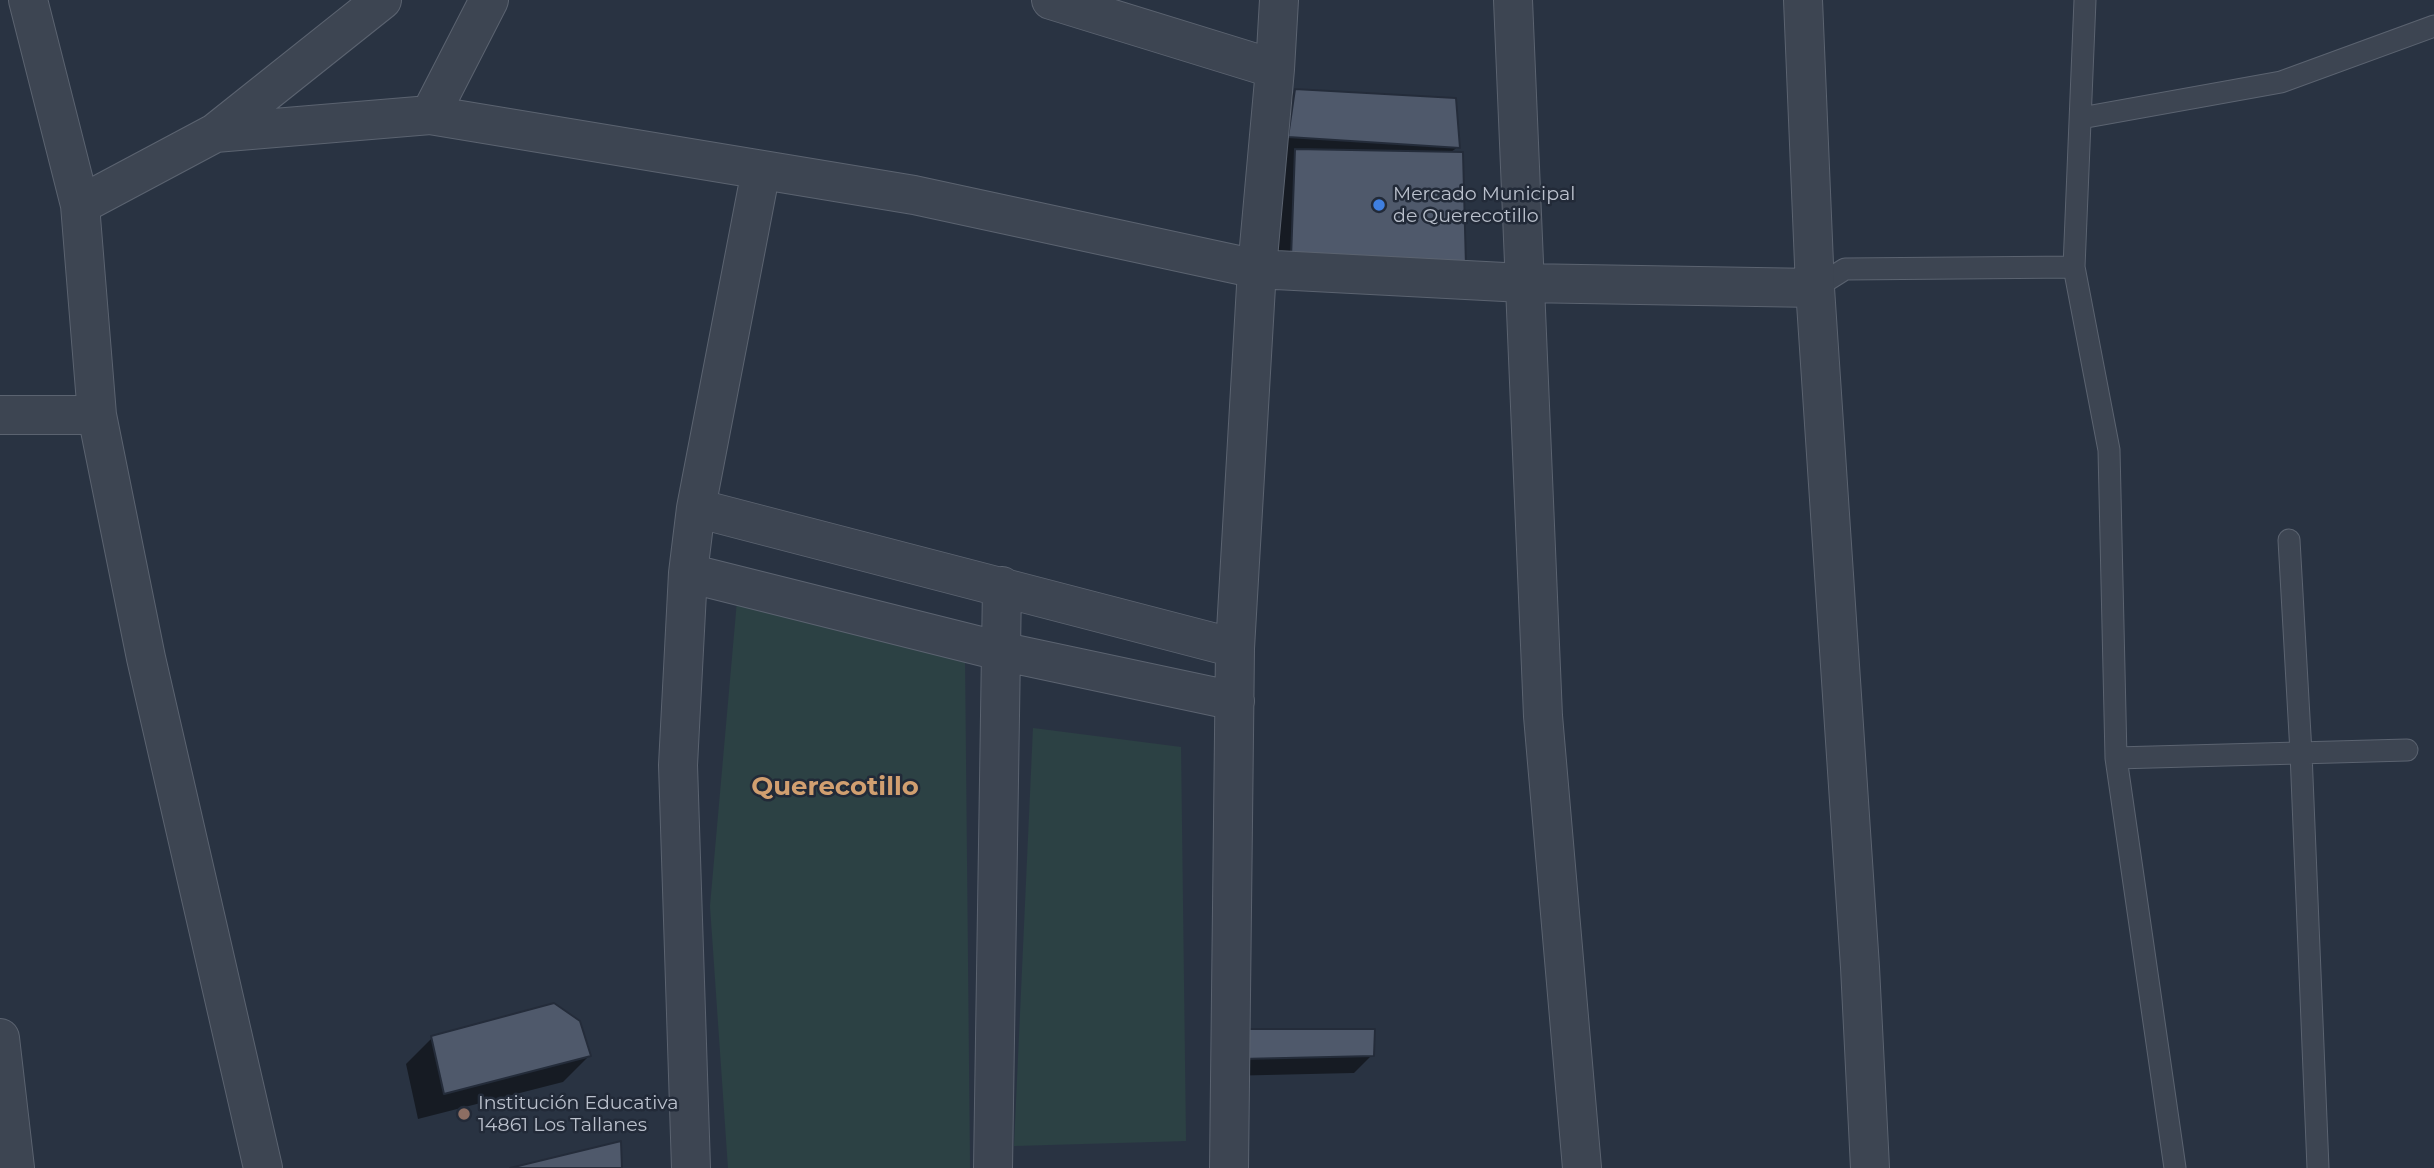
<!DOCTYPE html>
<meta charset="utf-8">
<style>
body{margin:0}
canvas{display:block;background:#293342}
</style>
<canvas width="2434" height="1168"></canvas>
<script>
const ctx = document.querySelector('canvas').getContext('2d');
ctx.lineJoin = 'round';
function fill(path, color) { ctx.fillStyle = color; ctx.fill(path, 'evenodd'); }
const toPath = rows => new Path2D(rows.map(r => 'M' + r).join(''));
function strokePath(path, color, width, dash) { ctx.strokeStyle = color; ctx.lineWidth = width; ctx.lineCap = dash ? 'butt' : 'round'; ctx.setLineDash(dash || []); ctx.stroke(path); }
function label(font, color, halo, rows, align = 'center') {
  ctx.font = font + ' Montserrat,sans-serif'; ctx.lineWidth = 5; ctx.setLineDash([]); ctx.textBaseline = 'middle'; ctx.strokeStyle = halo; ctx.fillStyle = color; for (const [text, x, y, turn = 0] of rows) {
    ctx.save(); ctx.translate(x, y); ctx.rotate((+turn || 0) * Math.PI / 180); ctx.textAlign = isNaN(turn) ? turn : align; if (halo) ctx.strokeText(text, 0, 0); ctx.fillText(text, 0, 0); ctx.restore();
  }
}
fill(toPath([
 [737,601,965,657,970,1168,728,1168,710,906],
 [1033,728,1181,747,1186,1141,1014,1146]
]), '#2c4144');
fill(toPath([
 [1296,91,1458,147,1266,284,1270,117],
 [432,1038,589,1056,563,1082,418,1119,406,1064],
 [1228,1049,1372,1055,1354,1073,1224,1076]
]), '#0007');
const building = toPath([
 [1295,89,1456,98,1460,148,1288,137,1295,89],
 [1295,149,1463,152,1466,266,1291,258,1295,149],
 [554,1003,580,1021,591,1056,444,1094,431,1036,554,1003],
 [1245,1029,1375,1029,1374,1056,1241,1059,1245,1029],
 [621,1141,622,1168,510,1168,621,1141]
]);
fill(building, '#4f596b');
strokePath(building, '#242c3a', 2);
const service = toPath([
 [2081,118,2281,82,2434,26],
 [2074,267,2109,450,2116,758,2175,1168],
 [1815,288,1845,269,2074,267,2085,0],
 [2289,540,2301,753,2318,1168],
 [2116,758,2407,750]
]);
const minor = toPath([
 [28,0,80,205,97,415,146,658,263,1168],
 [1051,0,1275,69],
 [1513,0,1543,716,1582,1168],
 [1803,0,1815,288,1860,967,1870,1168],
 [430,115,489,0],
 [215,133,430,115,914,195,1257,269,1523,283,1815,288],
 [80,205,215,133,382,0],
 [0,415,97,415],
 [696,508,1235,648],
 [688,573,1000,651,1235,701],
 [0,1038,15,1168],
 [691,1168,678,765,688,573,696,508,761,170],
 [993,1168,1002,586],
 [1229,1168,1235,648,1257,269,1275,69,1279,0]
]);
strokePath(service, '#5b6370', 23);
strokePath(minor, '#5b6370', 40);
strokePath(service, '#3d4552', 21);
strokePath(minor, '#3d4552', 38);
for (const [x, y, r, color] of [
 [1379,205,7,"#3f7fe0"],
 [464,1114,7,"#8d6e63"]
]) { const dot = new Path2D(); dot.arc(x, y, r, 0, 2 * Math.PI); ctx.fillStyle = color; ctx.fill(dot); strokePath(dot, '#222a38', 2.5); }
label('19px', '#bac0cc', '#222a38', [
 ["Mercado Municipal",1393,194],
 ["de Querecotillo",1393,216],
 ["Institución Educativa",478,1103],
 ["14861 Los Tallanes",478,1125]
], 'left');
label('bold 26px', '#d19f70', '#222a38', [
 ["Querecotillo",835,787]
]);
</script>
